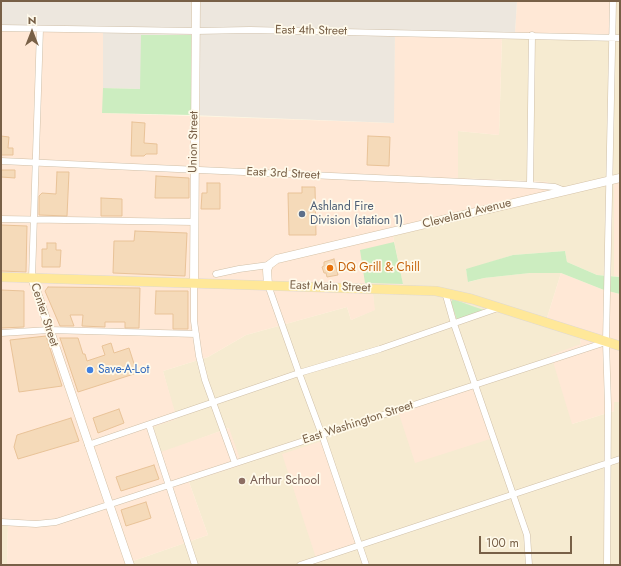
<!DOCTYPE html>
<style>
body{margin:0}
#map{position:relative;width:621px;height:566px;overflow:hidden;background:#fef7e3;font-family:Jost,sans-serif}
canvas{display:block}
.frame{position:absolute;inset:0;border:2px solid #786047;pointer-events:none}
.north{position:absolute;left:12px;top:12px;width:40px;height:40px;-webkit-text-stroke:3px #fffaeb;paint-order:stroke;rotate:0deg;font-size:11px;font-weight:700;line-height:16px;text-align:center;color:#786047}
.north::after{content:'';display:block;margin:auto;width:14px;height:18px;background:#786047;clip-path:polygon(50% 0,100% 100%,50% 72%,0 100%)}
.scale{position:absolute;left:479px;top:536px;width:93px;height:18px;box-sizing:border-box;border:2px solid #786047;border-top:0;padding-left:5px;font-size:12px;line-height:14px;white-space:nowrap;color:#786047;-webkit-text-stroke:3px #fffaeb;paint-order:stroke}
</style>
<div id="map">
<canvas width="621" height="566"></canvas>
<div class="frame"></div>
<div class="north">N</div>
<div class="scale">100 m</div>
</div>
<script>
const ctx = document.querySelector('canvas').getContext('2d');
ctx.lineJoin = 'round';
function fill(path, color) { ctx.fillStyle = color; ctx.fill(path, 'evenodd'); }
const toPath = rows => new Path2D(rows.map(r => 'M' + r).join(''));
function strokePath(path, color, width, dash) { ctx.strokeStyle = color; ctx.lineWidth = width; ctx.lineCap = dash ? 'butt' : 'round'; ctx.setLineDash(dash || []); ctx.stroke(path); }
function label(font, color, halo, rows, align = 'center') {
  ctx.font = font + ' Jost,sans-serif'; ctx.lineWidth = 3.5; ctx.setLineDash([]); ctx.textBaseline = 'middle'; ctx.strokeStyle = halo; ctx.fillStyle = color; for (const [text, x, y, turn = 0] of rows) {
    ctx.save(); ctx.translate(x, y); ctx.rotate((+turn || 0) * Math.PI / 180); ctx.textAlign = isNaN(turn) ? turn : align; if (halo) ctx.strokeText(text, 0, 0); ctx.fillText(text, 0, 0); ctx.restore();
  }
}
fill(toPath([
 [610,1,620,1,620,182,614,184,614,276,597,275,567,262,565,251,513,255,466,270,469,282,484,278,530,273,561,273,546,321,578,330,581,344,572,424,614,411,614,402,620,402,620,565,134,565,133,561,208,535,189,482,229,428,161,453,153,426,176,419,163,371,208,357,246,335,347,307,351,320,374,310,373,294,405,295,393,236,548,198,548,182,458,178,458,131,499,135,502,37],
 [1,523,8,523,7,565,1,565]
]), '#f6ebd1');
fill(toPath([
 [517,1,610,1,609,40,502,38,499,135,458,131,458,178,548,182,548,198,393,236,405,295,373,294,375,310,351,320,347,307,246,335,208,357,163,371,177,419,153,427,161,452,229,428,242,465,189,482,208,535,133,561,134,565,7,565,8,523,1,523,1,28,103,28,103,113,393,123,395,31,515,32],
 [620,182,620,277,614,276,614,184],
 [561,273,604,290,620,294,620,402,614,402,614,411,572,424,551,355,581,344,578,331,546,321],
 [476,386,493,438,415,463,398,411],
 [322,441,356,545,316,558,282,454]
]), '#ffe8d6');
fill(toPath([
 [1,1,517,1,515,33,395,31,394,123,191,115,193,35,140,89,103,88,103,28,1,28]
]), '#ede7de');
fill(toPath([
 [141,35,193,35,191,115,102,113,103,88,140,89],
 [394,242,403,284,365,283,360,250],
 [565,251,567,262,597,275,620,277,620,294,604,290,561,273,530,273,484,278,468,282,466,269,513,255],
 [453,299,472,306,490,312,458,323,451,302]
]), '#ccedc0');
const building = toPath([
 [132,122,145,123,144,143,157,144,157,154,146,154,144,156,131,156,132,122],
 [1,136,9,137,8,148,13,148,13,155,1,155,1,136],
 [368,136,390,137,389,166,367,165,368,136],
 [1,170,15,170,15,178,1,177,1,170],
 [57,172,69,172,67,216,39,215,39,196,42,193,56,194,57,172],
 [156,176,189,178,189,198,155,198,156,176],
 [207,183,220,183,220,209,201,209,202,193,207,193,207,183],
 [302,187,315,187,316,235,289,235,288,193,302,193,302,187],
 [101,198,122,199,122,216,101,216,101,198],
 [1,225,27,226,26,272,1,271,1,225],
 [135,231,187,233,185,276,113,273,114,241,134,241,135,231],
 [47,243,56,243,56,250,61,250,60,267,42,267,42,249,47,249,47,243],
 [334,259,338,275,327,277,326,273,324,273,322,267,324,266,324,262,334,259],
 [48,287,140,288,139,328,125,328,125,322,105,322,105,327,82,326,83,315,70,315,74,326,60,326,45,291,48,287],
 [1,290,24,291,24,327,1,328,1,290],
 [156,291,188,291,188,329,173,329,173,314,155,314,156,291],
 [46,336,62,386,19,392,10,340,46,336],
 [60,338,78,338,83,354,85,354,87,361,105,355,102,346,111,343,114,353,129,348,137,373,78,392,60,338],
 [119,409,124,423,98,433,93,418,119,409],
 [71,418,79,441,18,459,14,447,17,435,71,418],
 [154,465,159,479,121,491,116,477,154,465],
 [146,502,151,518,126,526,121,510,146,502]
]);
fill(building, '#f5dab9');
strokePath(building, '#e9c398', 1);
const minor = toPath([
 [1,28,195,31,250,30,620,38],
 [1,161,530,185,555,187,565,191],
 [530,185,532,35],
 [1,219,194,222],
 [216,274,239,269,269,265],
 [32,278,40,29],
 [194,283,194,321,199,356,205,380,235,463],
 [268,285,299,373,322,435,366,565],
 [445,292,454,324,527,535,529,565],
 [1,333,49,330,196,334],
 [149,425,195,565],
 [88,445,299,373,380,349,498,308],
 [1,522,36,524,56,522,606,342],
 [300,565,620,459],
 [607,565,608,405,606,342,613,1]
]);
const secondary = toPath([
 [32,278,130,565],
 [194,283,196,1],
 [268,285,267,270,269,265,277,259,620,178]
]);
const primary = toPath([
 [1,277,436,291,472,299,620,346]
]);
strokePath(minor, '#d0c0a9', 7);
strokePath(secondary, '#d6c3a8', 9);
strokePath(primary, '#dfd9d3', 10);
strokePath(minor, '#fff', 6);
strokePath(secondary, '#fff', 8);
strokePath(primary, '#ffe899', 9);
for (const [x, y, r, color] of [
 [302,214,4,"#5c6f8a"],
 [330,268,4,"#e8710a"],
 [90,370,4,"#3f7fe0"],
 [242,481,4,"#8d6e63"]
]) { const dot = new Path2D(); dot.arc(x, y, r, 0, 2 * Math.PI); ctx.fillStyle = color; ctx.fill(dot); strokePath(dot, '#fffaeb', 1.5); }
label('12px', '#786047', '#fffaeb', [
 ["East 4th Street",311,31,1],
 ["Union Street",194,142,-89],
 ["East 3rd Street",283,174,3],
 ["Cleveland Avenue",467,214,-14],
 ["East Main Street",330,287,2],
 ["Center Street",44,315,72],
 ["East Washington Street",358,423,-18]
]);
label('12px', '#4e5e75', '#fffaeb', [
 ["Ashland Fire",310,207],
 ["Division (station 1)",310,221]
], 'left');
label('12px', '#c56008', '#fffaeb', [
 ["DQ Grill & Chill",338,268]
], 'left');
label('12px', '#366cbe', '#fffaeb', [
 ["Save-A-Lot",98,370]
], 'left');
label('12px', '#785e54', '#fffaeb', [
 ["Arthur School",250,481]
], 'left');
</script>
